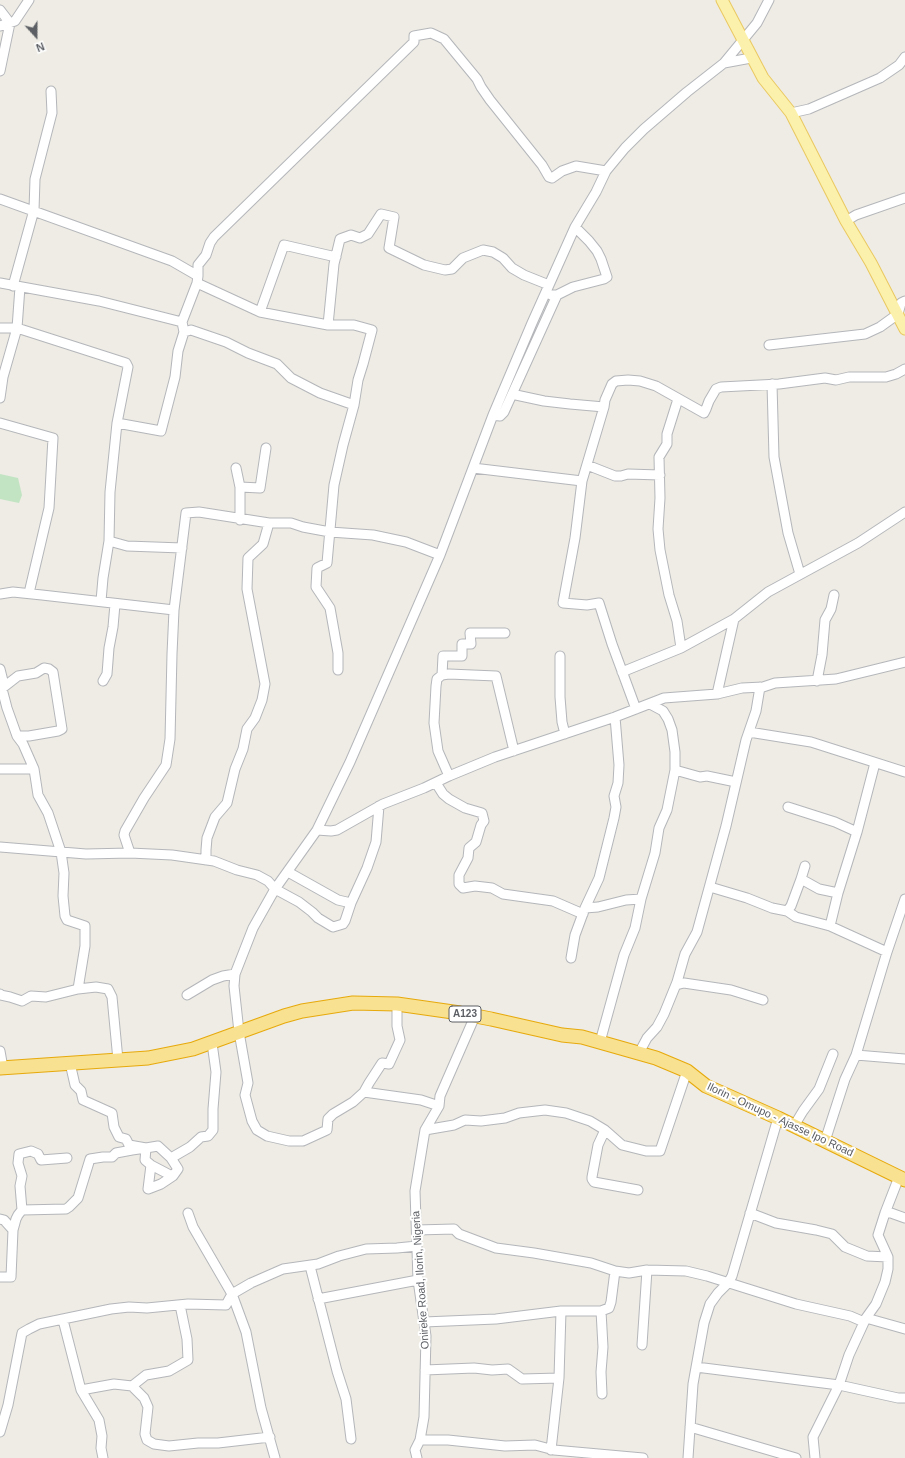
<!DOCTYPE html>
<style>
body{margin:0}
#map{position:relative;width:905px;height:1458px;overflow:hidden;background:#eeece4;font-family:Helvetica,sans-serif}
canvas{display:block}
.north{position:absolute;left:16px;top:16px;width:40px;height:40px;-webkit-text-stroke:3px #fff;paint-order:stroke;rotate:159deg;font-size:11px;font-weight:700;line-height:16px;text-align:center;color:#5c5f64}
.north::after{content:'';display:block;margin:auto;width:14px;height:18px;background:#5c5f64;clip-path:polygon(50% 0,100% 100%,50% 72%,0 100%)}
</style>
<div id="map">
<canvas width="905" height="1458"></canvas>
<div class="north">N</div>
</div>
<script>
const ctx = document.querySelector('canvas').getContext('2d');
ctx.lineJoin = 'round';
function fill(path, color) { ctx.fillStyle = color; ctx.fill(path, 'evenodd'); }
const toPath = rows => new Path2D(rows.map(r => 'M' + r).join(''));
function strokePath(path, color, width, dash) { ctx.strokeStyle = color; ctx.lineWidth = width; ctx.lineCap = dash ? 'butt' : 'round'; ctx.setLineDash(dash || []); ctx.stroke(path); }
function label(font, color, halo, rows, align = 'center') {
  ctx.font = font + ' Helvetica,sans-serif'; ctx.lineWidth = 4; ctx.setLineDash([]); ctx.textBaseline = 'middle'; ctx.strokeStyle = halo; ctx.fillStyle = color; for (const [text, x, y, turn = 0] of rows) {
    ctx.save(); ctx.translate(x, y); ctx.rotate((+turn || 0) * Math.PI / 180); ctx.textAlign = isNaN(turn) ? turn : align; if (halo) ctx.strokeText(text, 0, 0); ctx.fillText(text, 0, 0); ctx.restore();
  }
}
fill(toPath([
 [0,474,18,478,22,495,19,503,0,499]
]), '#c2e4c3');
const minor = toPath([
 [0,10,10,23,0,71],
 [0,26,15,21,29,0],
 [724,63,751,58],
 [791,113,809,109,880,78,899,65,905,57],
 [0,199,172,261,198,276,197,283,182,322,184,332,178,351,175,377,161,431,117,423,128,367,126,363,17,328,0,328],
 [846,221,856,215,905,198],
 [198,276,198,265,206,255,210,243,214,237,414,42,414,36,431,33,444,39,477,79,481,87,490,100,542,165,549,177,552,178,562,171,576,166,606,171],
 [0,283,99,301,182,322],
 [197,283,260,312,328,325],
 [13,286,34,210,35,179,52,113,51,91],
 [551,295,557,295,573,287,604,279,607,277,601,259,597,251,589,241,575,227],
 [260,312,284,245,336,257],
 [184,332,191,330,226,342,248,353,277,364,291,378,320,393,354,405],
 [769,345,865,334,880,327,898,314,901,303,905,301],
 [772,384,774,457,788,533,800,574],
 [512,395,516,395,544,401,570,404,604,407],
 [0,398,3,377,17,328,20,287],
 [678,399,667,434,667,444,659,457,660,498,658,529,660,550,669,595,677,621,681,648],
 [493,415,500,416,504,412,557,295],
 [0,423,53,438,49,508,29,593],
 [587,465,615,476,621,476,628,474,660,475],
 [236,468,240,487,240,520],
 [473,468,582,481],
 [240,487,260,488,266,448],
 [109,541,110,492,117,423],
 [0,594,13,592,42,595,174,610],
 [101,601,103,578,109,541,127,546,182,548],
 [560,656,560,697,562,722,565,734],
 [0,669,3,681,2,689,7,708,17,736,23,744,34,769,38,795,48,813,61,852,64,873,63,896,65,916,67,920,85,926,85,946,78,989],
 [338,670,338,653,330,608,316,587,317,568,327,563,334,485,343,445,354,405,358,380,363,364,372,330,354,325,328,325,334,264,340,239,351,235,360,238,368,234,381,214,394,217,389,248,424,265,445,270,452,269,463,258,483,250,493,252,503,258,512,268,524,275,549,285],
 [622,672,681,648,734,619,768,592,858,543,905,512],
 [442,675,443,656,462,656,462,644,471,644,470,633,505,633],
 [103,681,107,674,109,648,113,627,115,604],
 [817,681,822,655,825,620,831,609,834,595],
 [0,690,18,676,36,673,44,668,49,669,53,672,62,729,58,731,29,736,17,736],
 [717,694,734,619],
 [636,709,612,644,599,603,587,605,563,603,575,538,582,481,604,407,605,400,612,384,616,381,628,380,640,381,656,386,704,413,706,409,709,401,716,389,721,387,779,384,825,378,836,380,849,377,886,377,896,374,905,369],
 [749,732,811,742,905,772],
 [0,769,34,769],
 [675,770,700,777,707,776,736,782],
 [449,776,438,751,434,723,436,686,437,679,442,675,449,674,496,676,514,751],
 [436,783,443,794,449,799,465,808,482,813,484,821,481,825,476,842,469,848,468,858,459,875,459,884,463,888,475,886,492,888,503,894,553,901,583,914],
 [788,807,835,822,857,832],
 [317,830,331,831,337,830,383,804,424,788,449,776,495,757,615,717,664,698,717,694,742,688,763,687,775,683,836,679,905,662],
 [0,847,86,854,130,853,172,855,214,861,237,870,257,875,268,881,275,889,299,902,312,912,318,918,333,927,343,924,345,921,351,903],
 [130,853,124,835,125,831,144,798,166,765,170,739,172,654,174,610,186,513,199,512,269,523,291,523,303,527,330,532,373,535,406,542,440,555],
 [206,860,206,850,207,838,215,817,227,803,235,769,243,749,247,729,255,718,262,700,265,684,247,589,248,558,263,544,269,523],
 [288,872,338,900,351,903,367,868,376,842,379,806],
 [801,879,805,866],
 [710,887,747,898,772,908,787,911,796,917,830,926,887,952],
 [585,908,598,907,626,900,641,899],
 [787,911,791,906,801,879,819,889,838,893],
 [830,926,838,893,857,832,875,763],
 [571,958,575,935,585,908,599,878,614,818,616,807,614,796,618,783,619,765,615,717],
 [676,985,684,983,731,990,763,1000],
 [0,994,0,995,10,997,22,1001,31,996,46,997,78,989,96,987,108,989,112,997,118,1060],
 [187,995,212,980,223,976,235,974],
 [397,1004,397,1026,400,1040,389,1064,382,1063,369,1083,364,1092,353,1102,333,1114,328,1119,327,1130,303,1141,289,1141,267,1136,257,1130,252,1121,245,1095,248,1083,239,1032,234,986,235,974,253,928,275,889,317,830,350,762,440,555,493,415,532,323,575,227,596,192,606,171,625,148,644,129,687,92,724,63,757,23,769,0],
 [600,1042,624,955,635,928,641,899,655,853,659,828,667,810,675,770,675,752,672,730,668,719,663,711,650,704],
 [0,1051,3,1068],
 [639,1053,647,1038,657,1027,664,1014,677,982,685,954,697,932,726,826,746,740,756,711,760,687],
 [856,1055,905,1059],
 [364,1092,421,1100,439,1106],
 [794,1126,803,1111,819,1089,833,1054],
 [425,1130,454,1125,465,1120,481,1121,505,1118,519,1113,545,1110,566,1113,590,1121,605,1130,622,1145,646,1151,660,1151,687,1071],
 [605,1130,598,1145,592,1177,592,1179,594,1182,638,1190],
 [825,1141,845,1079,856,1055,887,952,905,899],
 [171,1158,190,1147,201,1137,208,1136,213,1130,213,1109,216,1072,212,1043],
 [151,1165,172,1176],
 [899,1177,885,1213,878,1235,888,1257,888,1269,885,1282,876,1304,866,1318,849,1355,839,1385,898,1398,905,1398],
 [22,1210,20,1186,22,1176,18,1163,19,1154,31,1151,38,1154,41,1160,67,1158],
 [188,1213,193,1227,232,1294,246,1332,261,1408,275,1458],
 [750,1213,776,1223,816,1230,832,1234,845,1247,867,1256,888,1257],
 [885,1213,891,1213,905,1218],
 [0,1219,4,1220,13,1230],
 [417,1230,454,1229,459,1234,496,1248,534,1253,591,1263,615,1271,629,1273,647,1270,686,1271,707,1276,796,1304,850,1316,864,1322],
 [310,1266,337,1371,346,1399,351,1439],
 [0,1277,11,1277,13,1230,16,1219,18,1215,22,1210,66,1209,69,1207,78,1198,90,1159,103,1157,112,1157,116,1153,132,1150,146,1148,158,1146,171,1158,178,1169,173,1176,161,1184,148,1189,151,1165,145,1160,146,1148,129,1145,126,1139,119,1137,114,1127,112,1113,83,1100,81,1091,75,1085,70,1063],
 [318,1299,418,1280],
 [601,1311,603,1347,601,1372,602,1394],
 [866,1318,905,1329],
 [63,1320,81,1390,99,1420,102,1436,101,1448,103,1458],
 [424,1322,496,1319,561,1311,601,1311,609,1308,611,1302,615,1271],
 [642,1345,647,1270],
 [696,1367,839,1385,813,1437,815,1458],
 [425,1370,474,1368,492,1370,508,1369,522,1379,559,1378],
 [132,1386,146,1375,169,1371,188,1360,187,1339,180,1305],
 [81,1390,114,1384,132,1386,144,1398,148,1407,145,1434,147,1440,154,1444,169,1446,198,1443,218,1443,270,1437],
 [690,1427,796,1458],
 [0,1432,8,1405,22,1333,29,1329,39,1324,111,1309,129,1307,147,1308,188,1304,226,1305,232,1294,251,1283,283,1269,318,1264,339,1256,366,1249,397,1248,417,1246],
 [420,1440,448,1440,505,1446,535,1445,554,1450,643,1458],
 [551,1450,559,1378,561,1311],
 [417,1458,415,1450,420,1440,424,1417,426,1336,418,1280,415,1191,425,1130,439,1106,440,1096,475,1016],
 [688,1458,693,1384,704,1323,710,1304,718,1293,728,1283,732,1276,778,1118]
]);
const major = toPath([
 [722,0,763,78,791,113,846,221,871,263,905,329]
]);
const highway = toPath([
 [0,1068,148,1058,193,1049,284,1016,302,1011,353,1003,397,1004,460,1013,491,1019,562,1035,582,1037,656,1058,687,1071,706,1086,778,1118,905,1180]
]);
strokePath(minor, '#b4b6ba', 11);
strokePath(major, '#eac861', 13);
strokePath(highway, '#e7a90b', 15);
strokePath(minor, '#fff', 9);
strokePath(major, '#fbf1ac', 11);
strokePath(highway, '#f8e191', 13);
for (const [x, y, w] of [
 [465,1014,32]
]) { const box = new Path2D(); box.roundRect(x - w / 2, y - 8, w, 16, 3); ctx.fillStyle = '#fff'; ctx.fill(box); strokePath(box, '#5c5f64', 1); }
label('bold 10px', '#5c5f64', null, [
 ["A123",465,1014]
]);
label('11px', '#5c5f64', '#fff', [
 ["Ilorin - Omupo - Ajasse Ipo Road",780,1120,25],
 ["Onireke Road, Ilorin, Nigeria",421,1280,-94]
]);
</script>
